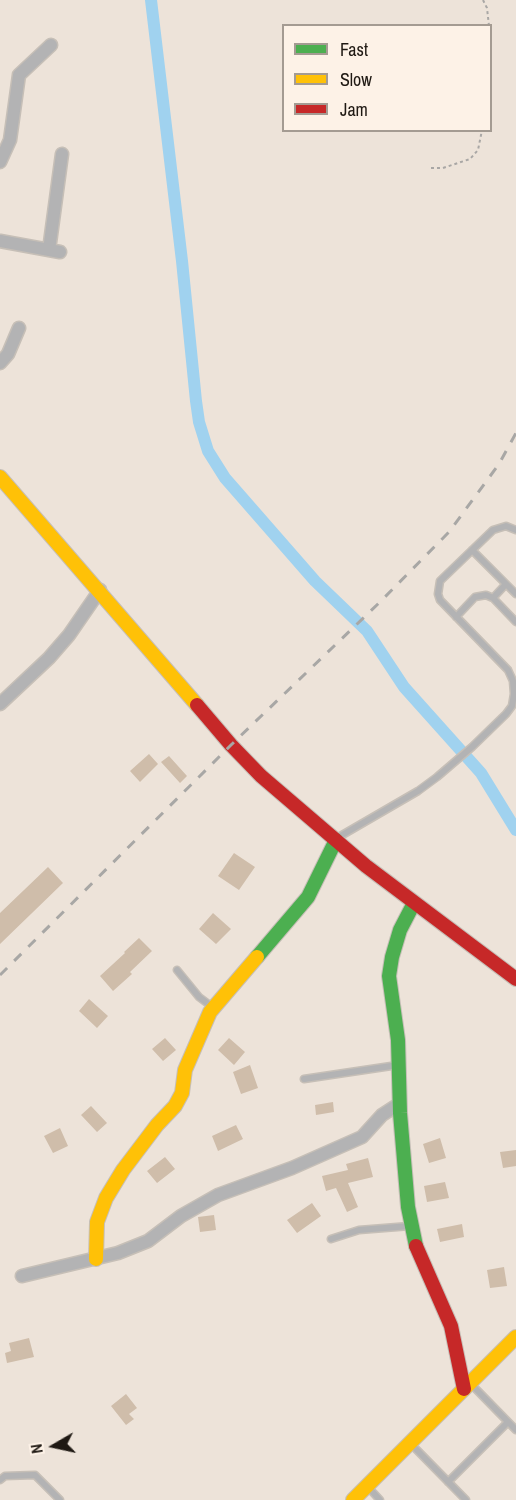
<!DOCTYPE html>
<style>
body{margin:0}
#map{position:relative;width:516px;height:1500px;overflow:hidden;background:#ede3d9;font-family:"Archivo Narrow",sans-serif}
canvas{display:block}
.legend{position:absolute;left:282px;top:24px;width:210px;height:108px;box-sizing:border-box;background:#fdf2e7;border:2px solid #a49b92;margin:0;padding:8px 10px;list-style:none;font-size:18px;color:#1f1913}
.legend li{display:flex;align-items:center;gap:12px;height:30px}
.legend b{width:30px;border:2px solid #a49b92}
.north{position:absolute;left:24px;top:1416px;width:60px;height:60px;-webkit-text-stroke:4px #fdf2e7;paint-order:stroke;rotate:261deg;font-size:16px;font-weight:700;line-height:24px;text-align:center;color:#1f1913}
.north::after{content:'';display:block;margin:auto;width:21px;height:27px;background:#1f1913;clip-path:polygon(50% 0,100% 100%,50% 72%,0 100%)}
</style>
<div id="map">
<canvas width="516" height="1500"></canvas>
<ul class="legend">
<li><b style="height:8px;background:#4caf50"></b>Fast</li>
<li><b style="height:8px;background:#ffc107"></b>Slow</li>
<li><b style="height:8px;background:#c62828"></b>Jam</li>
</ul>
<div class="north">N</div>
</div>
<script>
const ctx = document.querySelector('canvas').getContext('2d');
ctx.lineJoin = 'round';
const toPath = rows => new Path2D(rows.map(r => 'M' + r).join(''));
function strokePath(path, color, width, dash) { ctx.strokeStyle = color; ctx.lineWidth = width; ctx.lineCap = dash ? 'butt' : 'round'; ctx.setLineDash(dash || []); ctx.stroke(path); }
function fill(path, color) { ctx.fillStyle = color; ctx.fill(path, 'evenodd'); }
strokePath(toPath([
 [151,0,182,261,196,401,199,422,208,451,225,478,239,494,315,581,367,631,404,687,481,773,516,830]
]), '#a0d2ef', 12);
fill(toPath([
 [149,754,158,764,140,782,130,771],
 [169,756,187,776,180,783,161,762],
 [234,853,255,867,239,890,218,876],
 [48,867,63,883,0,944,0,913],
 [213,913,231,929,216,944,199,929],
 [139,938,152,951,130,972,132,974,113,991,100,976,125,953,124,952],
 [89,999,108,1016,97,1028,79,1011],
 [165,1038,176,1050,163,1061,152,1049],
 [229,1038,245,1052,234,1065,218,1050],
 [250,1065,258,1088,241,1094,233,1072],
 [333,1102,334,1112,316,1115,315,1105],
 [91,1106,107,1123,97,1132,81,1115],
 [236,1125,243,1139,218,1151,212,1136],
 [60,1128,68,1146,53,1153,44,1136],
 [440,1138,446,1158,429,1163,423,1144],
 [516,1150,516,1166,503,1168,500,1152],
 [165,1157,175,1169,157,1183,147,1171],
 [368,1158,373,1177,348,1183,358,1207,347,1212,336,1188,326,1191,322,1176,348,1170,346,1164],
 [445,1182,449,1198,427,1202,424,1186],
 [312,1203,321,1216,297,1233,287,1220],
 [214,1215,216,1230,200,1232,198,1217],
 [462,1224,464,1237,440,1242,437,1229],
 [504,1267,507,1286,490,1288,487,1270],
 [29,1338,34,1357,7,1363,5,1353,11,1351,9,1343],
 [126,1394,137,1408,129,1414,134,1419,126,1425,111,1406]
]), '#cfbdaa');
const lane = toPath([
 [472,550,516,594],
 [493,598,506,584],
 [456,617,475,597,486,595,493,598,516,622],
 [337,838,418,791,437,777,472,747,506,714,512,706,514,694,513,681,508,670,440,600,438,594,440,581,493,530,506,526,516,530],
 [177,970,199,997,211,1006],
 [304,1079,398,1065],
 [331,1239,359,1230,410,1226],
 [470,1383,516,1430],
 [412,1445,466,1500],
 [0,1480,5,1476,35,1475,60,1500],
 [448,1482,508,1422],
 [368,1487,380,1500]
]);
const street = toPath([
 [0,162,10,140,19,75,51,45],
 [0,241,60,252],
 [49,250,62,154],
 [0,363,8,354,19,328],
 [0,704,49,658,69,635,100,590],
 [22,1276,118,1253,148,1241,181,1216,218,1195,292,1168,362,1137,382,1115,399,1104]
]);
const fast = toPath([
 [414,903,400,930,392,957,389,976,398,1040,400,1113,408,1207,416,1246],
 [257,957,308,897,336,840]
]);
const slow = toPath([
 [0,477,197,705],
 [96,1259,97,1222,106,1198,123,1170,157,1125,175,1106,182,1093,185,1070,210,1012,257,957],
 [353,1500,516,1337]
]);
const jam = toPath([
 [197,705,231,745,261,776,366,866,516,979],
 [416,1246,451,1326,464,1389]
]);
strokePath(lane, '#c6bfb7', 9);
strokePath(street, '#c6bfb7', 15);
strokePath(fast, '#c6bfb7', 16);
strokePath(slow, '#c6bfb7', 16);
strokePath(jam, '#c6bfb7', 16);
strokePath(toPath([
 [483,0,487,8,489,26],
 [431,168,443,168,470,159,478,150,482,130]
]), '#a9a7a5', 2, [3, 3]);
strokePath(lane, '#b3b3b4', 6);
strokePath(street, '#b3b3b4', 12);
strokePath(fast, '#4caf50', 14);
strokePath(slow, '#ffc107', 14);
strokePath(jam, '#c62828', 14);
strokePath(toPath([
 [0,975,231,745,381,601,449,532,499,464,516,433]
]), '#a8a7a5', 3, [10, 10]);
</script>
